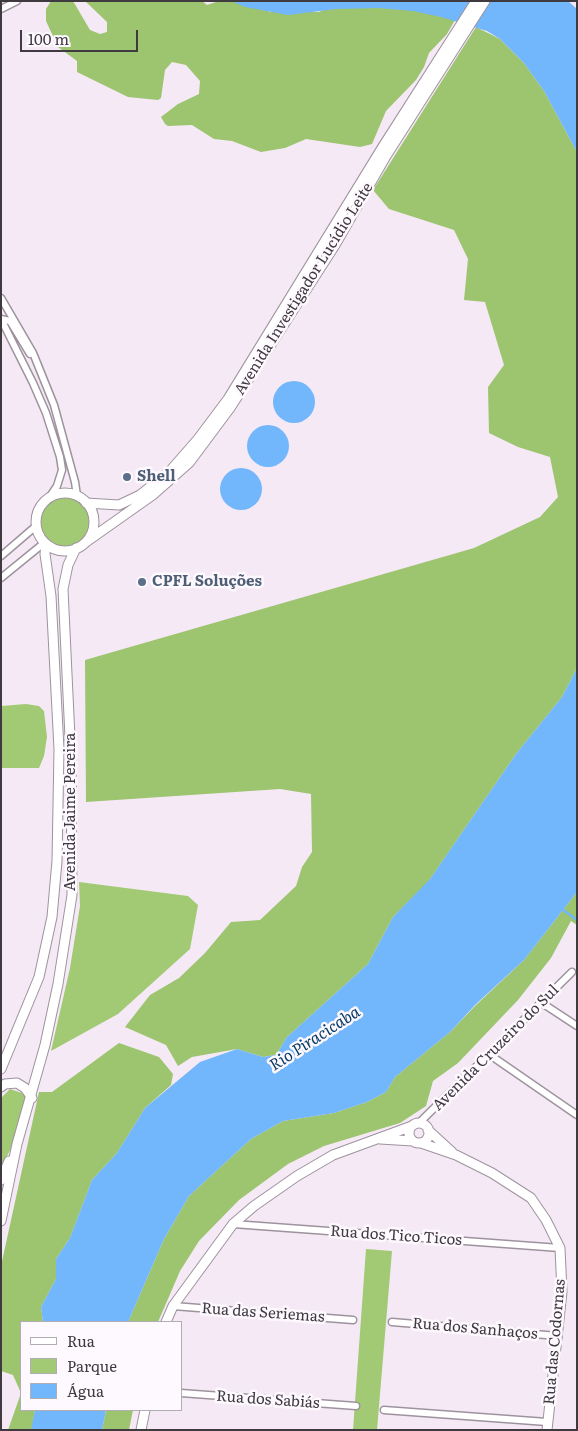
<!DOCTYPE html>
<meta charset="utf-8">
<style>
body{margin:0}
#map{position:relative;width:578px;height:1431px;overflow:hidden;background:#f5e9f5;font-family:Literata,serif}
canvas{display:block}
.frame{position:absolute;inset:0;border:2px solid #3f3a3f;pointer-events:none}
.legend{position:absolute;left:20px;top:1321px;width:162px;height:90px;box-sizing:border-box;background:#fef9fe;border:1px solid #b2adb2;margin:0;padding:6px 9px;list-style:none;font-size:15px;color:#3f3a3f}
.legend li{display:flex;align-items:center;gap:10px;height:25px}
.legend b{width:25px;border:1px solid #b2adb2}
.scale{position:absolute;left:20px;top:30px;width:118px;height:22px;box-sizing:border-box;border:2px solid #3f3a3f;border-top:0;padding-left:6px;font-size:15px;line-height:18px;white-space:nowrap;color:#3f3a3f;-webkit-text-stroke:4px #fef9fe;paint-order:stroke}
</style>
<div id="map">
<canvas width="578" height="1431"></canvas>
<div class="frame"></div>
<ul class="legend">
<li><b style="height:6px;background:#fff"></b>Rua</li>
<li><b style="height:14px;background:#a2c974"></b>Parque</li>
<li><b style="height:14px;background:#72b6fb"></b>Água</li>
</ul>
<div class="scale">100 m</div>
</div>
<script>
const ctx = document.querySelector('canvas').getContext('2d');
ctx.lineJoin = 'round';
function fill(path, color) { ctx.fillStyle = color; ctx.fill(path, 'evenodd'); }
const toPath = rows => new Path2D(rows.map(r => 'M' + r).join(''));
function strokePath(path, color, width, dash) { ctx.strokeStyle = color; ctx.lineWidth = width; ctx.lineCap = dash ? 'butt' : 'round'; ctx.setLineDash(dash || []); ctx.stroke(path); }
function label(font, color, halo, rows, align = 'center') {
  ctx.font = font + ' Literata,serif'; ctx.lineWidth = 5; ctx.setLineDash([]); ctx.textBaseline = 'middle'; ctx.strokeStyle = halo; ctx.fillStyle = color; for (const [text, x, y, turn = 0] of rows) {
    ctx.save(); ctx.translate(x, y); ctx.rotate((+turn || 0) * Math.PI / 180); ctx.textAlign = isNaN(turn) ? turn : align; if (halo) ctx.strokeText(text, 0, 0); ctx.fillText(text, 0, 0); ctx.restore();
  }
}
fill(toPath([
 '41 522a24 24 0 1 1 48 0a24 24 0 1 1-48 0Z',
 [26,704,39,706,44,711,47,737,44,756,39,768,1,768,1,706],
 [79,882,188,896,198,905,190,949,118,1014,51,1051,70,968,80,906],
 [10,1089,22,1093,26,1098,13,1145,1,1167,1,1098],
 [366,1249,392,1251,377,1430,353,1430]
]), '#a2c974');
fill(toPath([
 [51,1,73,1,90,30,100,34,107,32,107,22,85,1,202,1,207,5,219,1,249,1,270,12,319,12,325,9,387,1,455,20,447,34,429,53,424,67,416,80,386,111,372,144,360,147,306,139,285,148,261,152,232,141,214,139,192,125,168,126,165,124,161,117,178,104,199,94,200,81,186,65,172,62,165,70,161,98,158,100,128,97,77,72,77,61,58,47,46,21,46,9],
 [476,27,500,39,524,63,544,91,577,152,577,668,562,697,516,754,428,882,393,917,368,964,287,1037,276,1055,263,1057,237,1049,192,1057,178,1066,166,1045,125,1027,150,995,179,978,205,953,231,922,260,920,296,886,302,867,312,852,311,794,280,789,86,802,85,660,474,548,540,517,558,497,550,457,518,447,489,433,488,387,504,365,485,302,464,300,468,259,454,230,389,209,373,190],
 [577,892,577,925,571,921,551,958,518,1000,458,1063,433,1081,426,1106,400,1123,324,1146,288,1164,239,1200,199,1241,180,1271,158,1322,128,1322,164,1239,189,1196,251,1139,283,1121,334,1113,367,1102,386,1092,395,1077,450,1032,476,1005,524,960],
 [119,1043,159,1057,173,1074,171,1085,145,1108,117,1153,92,1180,70,1238,56,1259,56,1279,41,1307,43,1322,21,1322,21,1410,35,1410,32,1430,8,1430,21,1393,13,1375,1,1371,1,1266,39,1092,52,1092],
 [106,1410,133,1410,129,1430,102,1430]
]), '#9dc46f');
fill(toPath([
 [231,1,568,1,577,9,577,152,544,91,524,63,500,39,487,31,441,17,413,11,378,8,336,9,288,15,245,7],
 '273 402a21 21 0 1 1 42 0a21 21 0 1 1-42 0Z',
 '247 446a21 21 0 1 1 42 0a21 21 0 1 1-42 0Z',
 '220 489a21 21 0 1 1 42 0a21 21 0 1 1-42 0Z',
 [577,668,577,892,524,960,476,1004,450,1032,395,1077,386,1092,367,1102,334,1113,283,1121,251,1139,189,1196,164,1239,128,1322,43,1322,41,1307,56,1279,56,1259,70,1238,92,1180,117,1153,145,1108,200,1062,237,1049,263,1057,276,1055,287,1037,368,964,393,917,430,879,516,754,562,697],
 [35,1410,106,1410,102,1430,31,1430]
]), '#72b6fb');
strokePath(toPath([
 [562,909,577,920]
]), '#72b6fb', 2.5);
const street = toPath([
 [1,9,17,1],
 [1,298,33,353,54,405,75,482,77,496],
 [1,319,33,383,46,413,60,457,62,470,57,486,49,498],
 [1,319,10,321,30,354],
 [1,556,36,526],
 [1,578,44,543],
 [542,1003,577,1026],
 [490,1055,577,1115],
 [419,1123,572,972],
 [233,1224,560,1248],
 [173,1306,353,1320],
 [392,1322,558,1336],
 [181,1393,356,1406],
 [384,1410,547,1422]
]);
const secondary = toPath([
 '36 522a29 29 0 1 1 58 0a29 29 0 1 1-58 0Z',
 [86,503,119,505,140,495,170,471,198,439,228,399,382,148,476,1],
 [86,542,154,494,189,463,230,408,335,245,386,156,485,1],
 [1,1069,39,977,52,917,57,861,59,749,51,596,45,554,46,544],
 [1,1087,5,1084,17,1083,25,1088,32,1098],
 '409 1133a10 10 0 1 1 20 0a10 10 0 1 1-20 0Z',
 [428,1130,452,1152],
 [380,1139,413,1141],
 [421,1143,456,1155,492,1173,531,1198,546,1220,560,1248,562,1292,547,1430],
 [1,1180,9,1161],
 [1,1221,17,1144,45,1045,58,984,72,895,71,759,63,589,68,565,76,548],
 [166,1322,173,1306,233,1224,254,1206,297,1176,333,1155,412,1126],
 [141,1430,145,1410]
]);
strokePath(street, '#9d939d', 9);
strokePath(secondary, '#9d939d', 11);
strokePath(street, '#fff', 6);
strokePath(secondary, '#fff', 9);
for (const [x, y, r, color] of [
 [127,477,5,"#5c6f8a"],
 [142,582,5,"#5c6f8a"]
]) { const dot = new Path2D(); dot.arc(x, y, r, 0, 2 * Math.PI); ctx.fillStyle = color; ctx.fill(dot); strokePath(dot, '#fef9fe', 2); }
label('15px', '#3f3a3f', '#fef9fe', [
 ["Avenida Investigador Lucídio Leite",304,289,-58],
 ["Avenida Jaime Pereira",71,812,-90],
 ["Avenida Cruzeiro do Sul",496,1048,-45],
 ["Rua dos Tico Ticos",396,1236,4],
 ["Rua das Seriemas",263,1313,4],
 ["Rua dos Sanhaços",475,1329,5],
 ["Rua das Codornas",555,1342,-85],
 ["Rua dos Sabiás",268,1400,4]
]);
label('bold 15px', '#4e5e75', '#fef9fe', [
 ["Shell",137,477],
 ["CPFL Soluções",152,582]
], 'left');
label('italic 16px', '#093c68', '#fef9fe', [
 ["Rio Piracicaba",315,1039,-33]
]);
</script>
